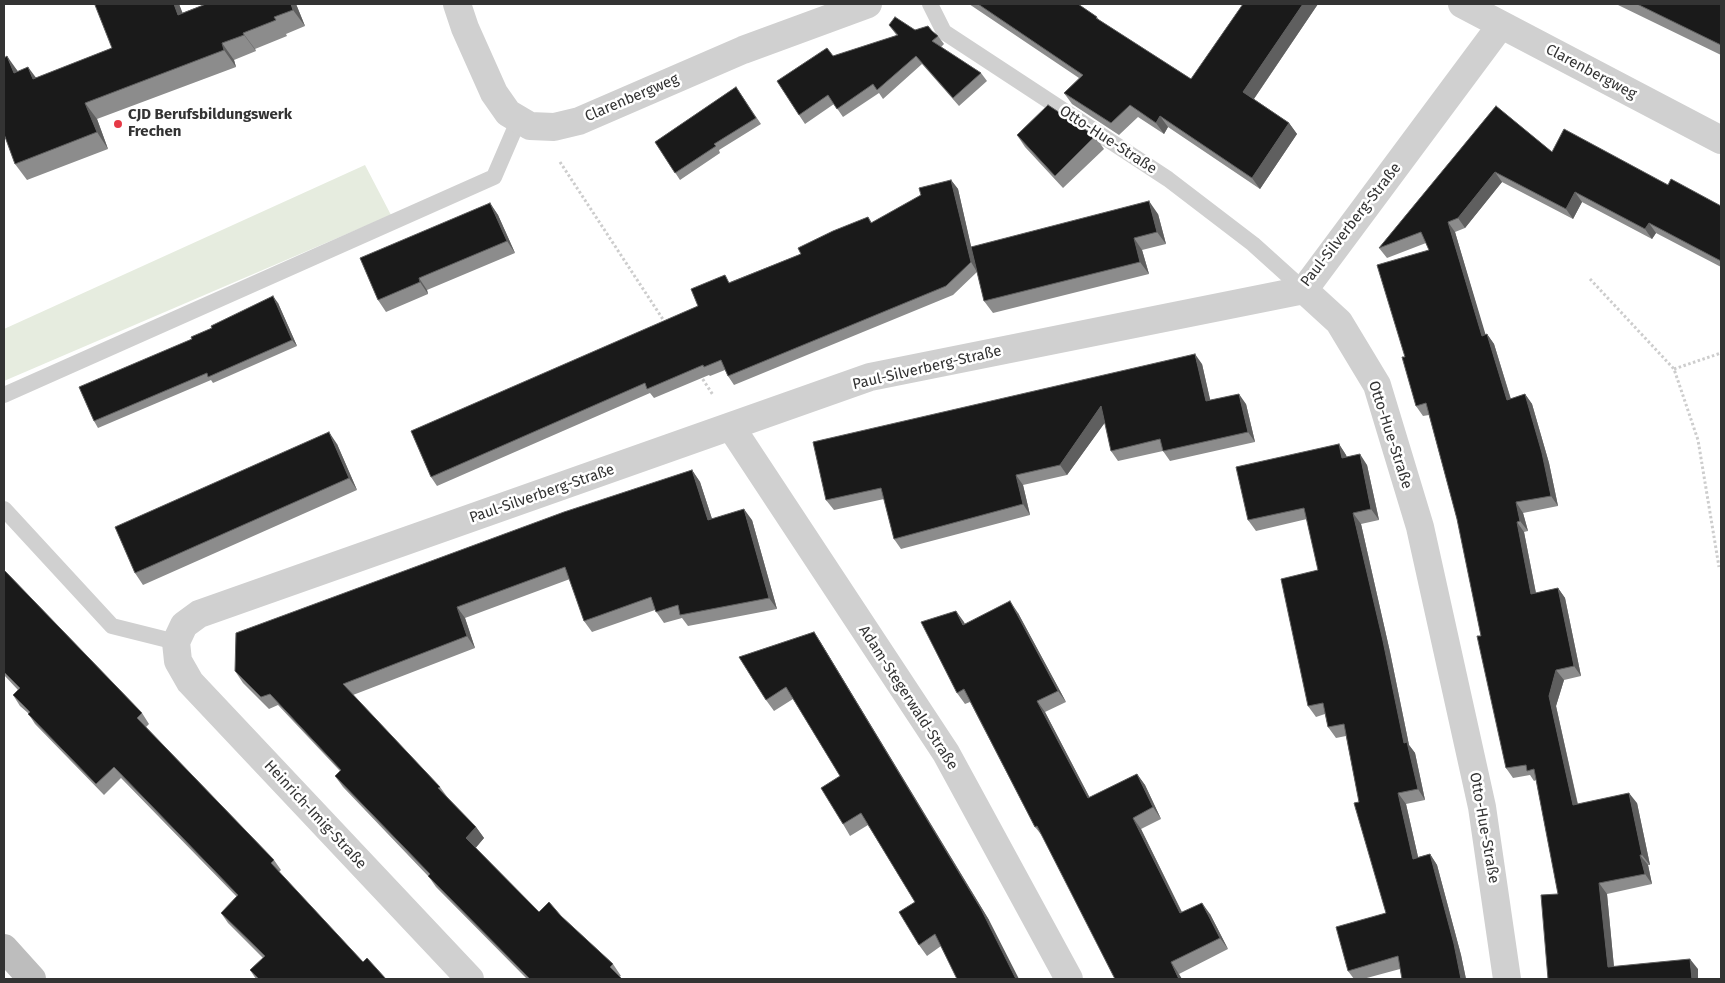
<!DOCTYPE html>
<meta charset="utf-8">
<style>
body{margin:0}
#map{position:relative;width:1725px;height:983px;overflow:hidden;background:#fff;font-family:"Fira Sans",sans-serif}
canvas{display:block}
.frame{position:absolute;inset:0;border:5px solid #333;pointer-events:none}
</style>
<div id="map">
<canvas width="1725" height="983"></canvas>
<div class="frame"></div>
</div>
<script>
const ctx = document.querySelector('canvas').getContext('2d');
ctx.lineJoin = 'round';
function fill(path, color) { ctx.fillStyle = color; ctx.fill(path, 'evenodd'); }
const toPath = rows => new Path2D(rows.map(r => 'M' + r).join(''));
function strokePath(path, color, width, dash) { ctx.strokeStyle = color; ctx.lineWidth = width; ctx.lineCap = dash ? 'butt' : 'round'; ctx.setLineDash(dash || []); ctx.stroke(path); }
function label(font, color, halo, rows, align = 'center') {
  ctx.font = font + ' "Fira Sans",sans-serif'; ctx.lineWidth = 5; ctx.setLineDash([]); ctx.textBaseline = 'middle'; ctx.strokeStyle = halo; ctx.fillStyle = color; for (const [text, x, y, turn = 0] of rows) {
    ctx.save(); ctx.translate(x, y); ctx.rotate((+turn || 0) * Math.PI / 180); ctx.textAlign = isNaN(turn) ? turn : align; if (halo) ctx.strokeText(text, 0, 0); ctx.fillText(text, 0, 0); ctx.restore();
  }
}
fill(toPath([
 [365,165,391,215,4,381,4,329]
]), '#e6ecdf');
strokePath(toPath([
 [560,162,666,324],
 [1590,279,1674,369,1698,440,1719,567],
 [1674,369,1721,353],
 [700,375,713,395]
]), '#cdcdcd', 3, [2.5, 2.5]);
strokePath(toPath([
 [930,4,944,32,1168,179,1253,244,1304,290],
 [4,395,494,177,519,119],
 [4,509,112,626,176,642]
]), '#d0d0d0', 16);
strokePath(toPath([
 [457,4,465,28,494,93,508,113,530,126,554,127,579,121,743,50,868,4],
 [1462,4,1721,140],
 [1304,290,1339,322,1377,385,1420,527,1482,807,1507,979],
 [731,427,946,753,1069,979],
 [470,979,190,682,178,661,176,642,184,625,199,614,870,377,1304,290,1501,25]
]), '#d0d0d0', 28);
strokePath(toPath([
 [4,948,32,979]
]), '#bdbdbd', 28);
fill(toPath([
 [98,4,179,4,182,13,206,4,296,4,305,26,286,34,287,36,255,49,256,51,234,60,236,67,97,119,108,149,27,180,15,164,5,136,4,137,4,58,18,71,36,78,112,48],
 [969,4,1078,4,1097,17,1099,20,1191,79,1243,4,1318,4,1254,99,1289,123,1297,134,1260,189,1168,127,1164,134,1138,117,1119,135,1072,104,1064,93,1079,78],
 [1616,4,1721,4,1721,55],
 [889,25,915,30,932,31,938,36,944,44,941,47,981,73,987,81,959,106,922,64,883,99,879,93,843,117,834,104,805,124,799,115,833,56,897,36],
 [736,87,761,124,719,150,720,153,680,180,655,142],
 [1496,106,1552,152,1668,185,1721,206,1721,267,1656,233,1652,239,1582,202,1573,219,1502,182,1465,228,1455,232,1485,335,1487,334,1494,344,1511,399,1525,394,1532,404,1549,463,1558,506,1523,513,1528,531,1524,532,1536,593,1558,588,1565,598,1581,676,1564,680,1556,706,1578,804,1637,803,1650,865,1648,865,1652,884,1607,894,1614,967,1698,969,1548,979,1558,894,1536,780,1534,781,1530,775,1513,778,1506,768,1481,636,1457,519,1429,415,1423,416,1416,406,1405,357,1429,250,1426,243,1387,258,1379,248],
 [1017,135,1095,136,1104,149,1063,188,1025,147],
 [951,180,958,189,971,247,1158,214,1166,244,1142,250,1149,274,993,313,984,301,977,272,953,295,734,385,728,376,725,370,710,376,709,375,654,398,650,393,437,486,431,477,698,306,730,282,801,254,868,217,872,223],
 [490,203,498,215,515,253,427,290,428,294,386,312,378,300],
 [278,303,297,346,213,383,211,380,98,428,94,421],
 [1202,364,1210,400,1246,404,1255,442,1170,461,1163,451,1118,461,1111,451,1105,422,1067,475,1023,485,1030,515,901,549,894,539,884,499,834,510,826,500],
 [337,444,357,490,143,585,135,573],
 [1339,444,1346,455,1347,457,1367,465,1379,520,1361,524,1390,652,1409,745,1415,753,1425,800,1406,804,1418,857,1430,854,1437,865,1461,955,1466,979,1402,979,1400,969,1363,979,1354,979,1348,971,1386,913,1359,802,1346,736,1336,738,1328,727,1325,714,1316,717,1308,706,1318,570,1307,519,1256,531,1248,520],
 [692,470,700,482,712,519,752,520,777,609,688,626,682,618,664,623,655,610,592,632,584,621,570,579,465,618,475,648,353,695,440,787,448,798,476,827,484,838,475,848,539,912,561,916,613,964,621,976,619,977,622,979,527,979,436,887,429,877,343,787,335,776,340,771,278,705,269,709,243,683,235,671],
 [4,570,142,713,149,724,146,727,274,860,281,870,279,872,363,962,386,979,256,979,250,970,263,958,228,923,221,913,237,897,121,778,104,795,35,724,28,713,20,706,13,695,18,690,4,675],
 [1018,613,1066,702,1045,712,1090,798,1137,774,1145,785,1161,819,1141,829,1182,912,1210,914,1228,949,1179,974,1044,838,1035,827,970,702,965,704,957,693,965,624],
 [814,632,821,643,989,920,941,946,927,956,919,945,915,902,868,825,850,836,843,824,840,776,793,699,774,711,766,700]
]), '#8c8c8c');
fill(toPath([
 [174,4,179,4,190,31,178,15],
 [291,4,296,4,305,26,293,10],
 [1303,4,1318,4,1251,103,1243,92],
 [243,33,255,49,256,51,244,35],
 [222,43,234,60,236,67,224,50],
 [7,56,19,73,14,73],
 [28,67,40,83,33,79],
 [85,103,97,119,108,149,97,132],
 [1160,116,1168,127,1164,134,1156,123],
 [1289,123,1297,134,1260,189,1252,178],
 [1495,172,1502,182,1465,228,1458,218],
 [951,180,958,189,977,272,971,262],
 [1575,192,1582,202,1573,219,1566,209],
 [1149,201,1158,214,1166,244,1157,232],
 [490,203,498,215,515,253,507,241],
 [1448,222,1455,232,1489,346,1482,336],
 [1649,223,1656,233,1652,239,1645,229],
 [1134,238,1142,250,1149,274,1140,262],
 [419,278,427,290,428,294,420,282],
 [273,296,278,303,297,346,292,340],
 [1487,334,1494,344,1514,410,1507,400],
 [1195,354,1202,364,1213,412,1206,401],
 [1239,394,1246,404,1255,442,1248,432],
 [1525,394,1532,404,1549,463,1558,506,1551,496],
 [1101,406,1109,417,1067,475,1060,465],
 [329,432,337,444,357,490,349,478],
 [1339,444,1346,455,1349,469,1342,458],
 [1360,454,1367,465,1379,520,1371,509],
 [692,470,700,482,716,531,708,520],
 [1016,475,1023,485,1030,515,1023,504],
 [1516,502,1523,513,1528,531,1520,521],
 [744,509,752,520,777,609,769,598],
 [1353,513,1361,524,1390,652,1409,745,1415,753,1425,800,1418,789,1404,743],
 [1517,522,1524,532,1538,604,1531,594],
 [1558,588,1565,598,1581,676,1574,666],
 [1010,601,1018,613,1066,702,1058,691],
 [457,607,465,618,475,648,467,636],
 [956,611,964,622,971,637,963,625],
 [814,632,821,643,989,920,1019,979,1016,979],
 [1556,670,1564,680,1556,706,1580,815,1573,805,1549,696],
 [1037,701,1045,712,1096,810,1088,798],
 [1137,774,1145,785,1161,819,1153,807],
 [1398,793,1406,804,1421,870,1413,859],
 [1629,793,1637,803,1650,865,1642,855],
 [1133,818,1141,829,1188,925,1180,913],
 [476,827,484,838,474,850,466,838],
 [1430,854,1437,865,1461,955,1466,979,1461,979],
 [1640,855,1648,865,1652,884,1645,874],
 [1599,883,1607,894,1615,978,1608,967],
 [1202,903,1210,914,1228,949,1220,938],
 [1690,959,1698,969,1698,979,1692,979],
 [1171,962,1179,974,1182,979,1179,979]
]), '#5f5f5f');
const building = toPath([
 [98,4,174,4,178,15,206,4,291,4,293,10,274,17,276,20,243,33,244,35,222,43,224,50,85,103,97,132,15,164,4,134,4,58,7,56,14,73,28,67,33,79,112,48,95,5,98,4],
 [978,4,1078,4,1097,17,1096,18,1191,79,1243,4,1303,4,1243,92,1289,123,1252,178,1160,116,1156,123,1130,105,1111,123,1064,93,1083,75,978,4],
 [1637,4,1721,4,1721,45,1637,4],
 [895,17,915,30,928,26,932,31,938,36,932,41,981,73,953,98,916,56,877,90,873,84,837,109,828,95,799,115,777,81,827,48,833,56,898,35,889,25,895,17],
 [736,87,756,118,714,144,716,146,675,173,655,142,736,87],
 [1048,105,1095,136,1055,176,1017,135,1048,105],
 [1496,106,1552,152,1564,129,1668,185,1671,179,1721,206,1721,261,1649,223,1645,229,1575,192,1566,209,1495,172,1458,218,1448,222,1482,336,1487,334,1507,400,1525,394,1542,453,1551,496,1516,502,1520,521,1517,522,1531,594,1558,588,1574,666,1556,670,1549,696,1573,805,1629,793,1642,855,1640,855,1645,874,1599,883,1608,967,1690,959,1692,979,1548,979,1541,895,1558,894,1534,769,1527,771,1526,765,1506,768,1477,636,1481,636,1457,519,1426,403,1416,406,1402,357,1405,357,1377,265,1429,250,1421,232,1379,248,1496,106],
 [951,180,971,262,946,286,728,376,721,360,704,367,703,365,647,389,645,383,431,477,411,431,698,306,691,289,725,275,729,283,801,254,798,248,833,231,868,217,871,223,921,195,919,188,951,180],
 [1149,201,1157,232,1134,238,1140,262,984,301,971,247,1149,201],
 [490,203,507,241,419,278,420,282,378,300,360,258,490,203],
 [273,296,292,340,208,377,207,373,94,421,79,387,192,339,191,337,212,328,211,326,273,296],
 [1195,354,1206,401,1239,394,1248,432,1163,451,1160,439,1111,451,1101,406,1060,465,1016,475,1023,504,894,539,881,488,826,500,813,442,1195,354],
 [329,432,349,478,135,573,115,527,329,432],
 [1339,444,1342,458,1360,454,1371,509,1353,513,1383,641,1404,743,1407,742,1418,789,1398,793,1413,859,1430,854,1454,944,1461,979,1402,979,1398,956,1348,971,1336,927,1386,913,1354,803,1359,802,1344,724,1328,727,1323,703,1308,706,1281,579,1318,570,1304,508,1248,520,1236,467,1339,444],
 [692,470,708,520,744,509,769,598,680,615,678,605,656,612,651,597,584,621,565,567,457,607,467,636,343,684,440,787,438,788,476,827,466,838,539,912,549,902,561,916,613,964,610,967,622,979,530,979,428,876,430,874,335,776,341,770,270,694,261,697,235,671,236,633,564,512,692,470],
 [4,570,142,713,137,718,274,860,271,863,363,962,367,958,386,979,259,979,250,970,265,956,221,913,238,895,114,767,96,784,28,714,30,712,13,695,20,688,4,672,4,570],
 [1010,601,1058,691,1037,701,1088,798,1137,774,1153,807,1133,818,1180,913,1202,903,1220,938,1171,962,1179,979,1115,979,1037,826,1035,827,964,689,957,693,921,622,956,611,963,625,1010,601],
 [814,632,981,909,1016,979,957,979,935,934,919,945,899,912,915,902,861,813,843,824,821,788,840,776,786,687,766,700,739,657,814,632]
]);
fill(building, '#1a1a1a');
strokePath(building, '#5f5f5f', 1);
for (const [x, y, r, color] of [
 [118,124,5,"#e63946"]
]) { const dot = new Path2D(); dot.arc(x, y, r, 0, 2 * Math.PI); ctx.fillStyle = color; ctx.fill(dot); strokePath(dot, '#fff', 2); }
label('15px', '#333', '#fff', [
 ["Clarenbergweg",1591,72,28],
 ["Clarenbergweg",632,98,-23],
 ["Otto-Hue-Straße",1108,140,33],
 ["Paul-Silverberg-Straße",1351,225,-52],
 ["Paul-Silverberg-Straße",927,368,-13],
 ["Otto-Hue-Straße",1390,435,72],
 ["Paul-Silverberg-Straße",542,494,-19],
 ["Adam-Stegerwald-Straße",908,698,57],
 ["Heinrich-Imig-Straße",315,815,47],
 ["Otto-Hue-Straße",1484,828,80]
]);
label('bold 15px', '#333', '#fff', [
 ["CJD Berufsbildungswerk",128,115],
 ["Frechen",128,132]
], 'left');
</script>
